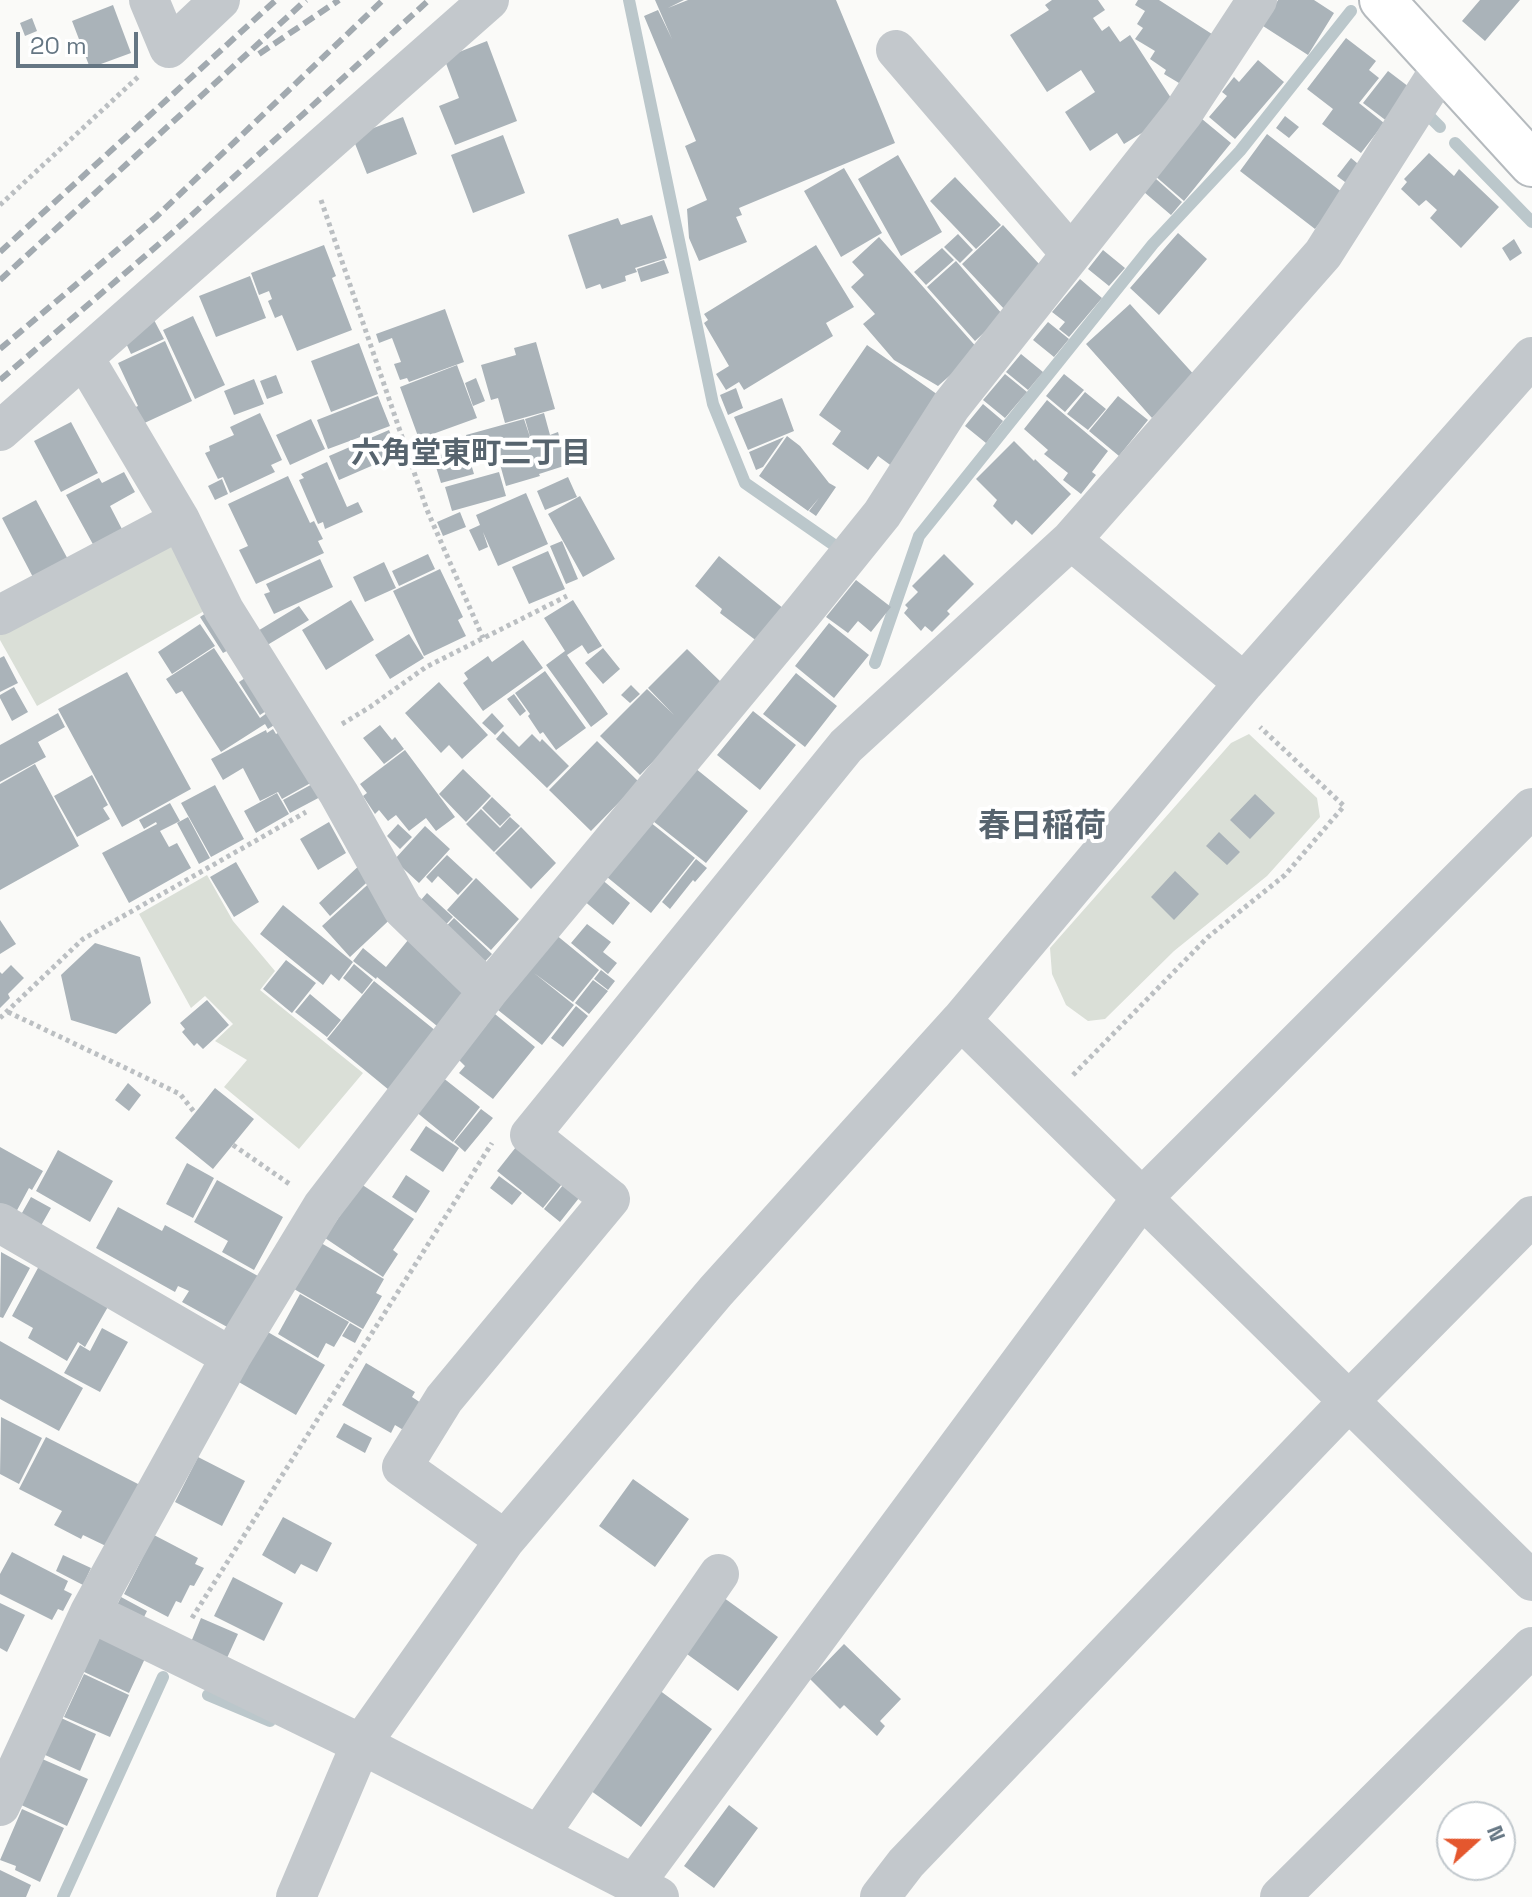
<!DOCTYPE html>
<meta charset="utf-8">
<style>
body{margin:0}
#map{position:relative;width:1532px;height:1897px;overflow:hidden;background:#fafaf8;font-family:"Space Grotesk",sans-serif}
canvas{display:block}
.north{position:absolute;left:1436px;top:1801px;width:80px;height:80px;box-sizing:border-box;background:#fff;border:2px solid #c1c8cd;border-radius:50%;rotate:69deg;font-size:22px;font-weight:700;line-height:32px;text-align:center;color:#657683}
.north::after{content:'';display:block;margin:auto;width:28px;height:36px;background:#e4572e;clip-path:polygon(50% 0,100% 100%,50% 72%,0 100%)}
.scale{position:absolute;left:16px;top:32px;width:122px;height:36px;box-sizing:border-box;border:4px solid #657683;border-top:0;padding-left:10px;font-size:24px;line-height:28px;white-space:nowrap;color:#657683;-webkit-text-stroke:6px #fff;paint-order:stroke}
</style>
<div id="map">
<canvas width="1532" height="1897"></canvas>
<div class="north">N</div>
<div class="scale">20 m</div>
</div>
<script>
const ctx = document.querySelector('canvas').getContext('2d');
ctx.lineJoin = 'round';
function fill(path, color) { ctx.fillStyle = color; ctx.fill(path, 'evenodd'); }
const toPath = rows => new Path2D(rows.map(r => 'M' + r).join(''));
function strokePath(path, color, width, dash) { ctx.strokeStyle = color; ctx.lineWidth = width; ctx.lineCap = dash ? 'butt' : 'round'; ctx.setLineDash(dash || []); ctx.stroke(path); }
function label(font, color, halo, rows, align = 'center') {
  ctx.font = font + ' "Space Grotesk","Noto Sans JP",sans-serif'; ctx.lineWidth = 8; ctx.setLineDash([]); ctx.textBaseline = 'middle'; ctx.strokeStyle = halo; ctx.fillStyle = color; for (const [text, x, y, turn = 0] of rows) {
    ctx.save(); ctx.translate(x, y); ctx.rotate((+turn || 0) * Math.PI / 180); ctx.textAlign = isNaN(turn) ? turn : align; if (halo) ctx.strokeText(text, 0, 0); ctx.fillText(text, 0, 0); ctx.restore();
  }
}
fill(toPath([
 [165,538,213,606,37,706,0,640,0,626],
 [1249,734,1317,798,1320,817,1267,876,1174,951,1105,1019,1088,1021,1066,1005,1052,974,1050,948,1231,743],
 [207,875,233,921,275,971,260,990,363,1073,299,1149,224,1087,247,1060,215,1041,233,1024,205,996,191,1008,139,914]
]), '#dadfd7');
strokePath(toPath([
 [629,0,713,404,745,483,834,545],
 [1431,118,1440,127],
 [1455,143,1532,222],
 [875,663,919,536,1153,244,1240,151,1351,11],
 [208,1695,270,1721],
 [63,1897,163,1677]
]), '#bbc7cb', 12);
fill(toPath([
 [655,0,684,0,668,8,688,0,836,0,895,143,739,208,742,215,736,217,747,242,699,261,689,238,687,209,707,200,685,146,696,141,644,16,658,10,672,39],
 [1052,0,1098,0,1105,10,1093,18,1102,31,1109,26,1120,42,1130,35,1171,98,1145,131,1124,144,1117,133,1090,151,1065,112,1095,92,1081,70,1047,92,1010,35,1049,10,1045,5],
 [1138,0,1159,0,1215,36,1179,83,1164,74,1166,70,1150,59,1155,51,1135,39,1143,28,1137,24,1145,11,1135,5],
 [1278,0,1314,0,1334,13,1308,55,1263,26],
 [1480,0,1520,0,1485,41,1462,21],
 [113,5,131,53,90,68,72,21],
 [32,18,37,31,25,36,20,23],
 [1346,38,1376,61,1369,70,1379,78,1359,103,1384,123,1361,153,1322,124,1333,109,1307,89],
 [487,41,517,121,455,145,439,106,459,98,444,58],
 [1258,60,1284,82,1235,139,1209,117,1227,96,1222,92,1234,77,1239,82],
 [1388,71,1413,90,1388,122,1363,103],
 [1285,116,1299,127,1289,138,1276,128],
 [403,117,417,154,367,174,352,136],
 [1202,119,1231,143,1184,201,1154,175],
 [1267,134,1343,193,1315,229,1240,171],
 [503,135,525,193,473,213,451,155],
 [1429,153,1454,176,1459,169,1499,207,1461,248,1430,218,1437,210,1426,200,1419,206,1401,189,1407,182,1404,179],
 [898,155,942,232,901,256,858,179],
 [1351,158,1363,168,1349,185,1337,176],
 [844,168,882,233,841,257,804,191],
 [955,177,1001,225,976,249,930,201],
 [1155,178,1182,202,1171,215,1144,192],
 [652,215,667,258,635,268,637,272,625,276,626,281,602,289,600,284,586,289,568,235,618,218,621,225],
 [1003,225,1040,265,1006,311,962,264],
 [1178,233,1207,259,1159,315,1130,288],
 [958,234,973,250,960,263,944,247],
 [879,237,979,350,938,386,894,360,863,324,875,314,851,287,864,275,852,262],
 [1514,239,1522,253,1510,261,1502,248],
 [324,245,336,276,332,278,352,330,297,351,282,315,275,318,268,301,272,299,269,291,259,295,251,273],
 [816,245,854,307,826,323,833,336,744,390,739,382,726,390,716,374,729,366,704,323,708,320,704,314],
 [942,248,954,260,926,285,914,272],
 [1103,250,1125,268,1109,286,1088,269],
 [664,260,669,273,641,282,637,269],
 [956,261,1003,315,975,341,927,287],
 [250,276,266,318,216,337,199,296],
 [1080,279,1102,298,1069,337,1059,329,1065,322,1052,312],
 [1130,304,1197,378,1152,418,1086,344],
 [445,309,464,362,409,382,407,378,400,380,394,364,401,362,392,338,379,343,376,334],
 [193,316,225,385,195,399,163,330],
 [153,318,164,339,131,354,124,339],
 [1048,322,1069,339,1054,357,1033,340],
 [165,341,192,401,138,426,131,409,138,406,118,363],
 [536,342,555,409,505,423,498,398,491,400,481,365,516,355,514,348],
 [359,343,378,394,331,412,311,361],
 [867,345,941,397,893,467,878,456,868,470,832,444,841,431,819,415],
 [1021,354,1043,372,1028,390,1006,372],
 [457,365,477,418,419,439,400,387],
 [1005,374,1027,392,1005,418,983,400],
 [1064,374,1084,390,1065,412,1046,396],
 [276,375,283,393,267,399,260,381],
 [476,378,485,401,473,406,465,383],
 [254,379,264,404,234,415,224,391],
 [736,388,743,408,728,415,720,395],
 [1085,392,1106,409,1088,430,1067,414],
 [378,396,390,426,328,449,317,420],
 [1118,396,1148,420,1119,456,1089,431],
 [782,398,794,431,748,450,734,417],
 [1047,400,1108,451,1092,472,1096,475,1081,494,1063,480,1068,473,1044,454,1048,450,1024,429],
 [983,404,1003,421,986,443,965,426],
 [260,413,282,460,271,465,275,472,230,493,223,477,218,479,205,453,210,451,209,446,234,435,230,427],
 [544,413,550,435,558,432,567,465,539,474,540,476,506,486,498,457,474,464,466,435,524,419,531,440,525,419],
 [311,419,325,449,290,465,276,435],
 [71,422,98,473,61,492,34,441],
 [389,430,399,454,339,480,329,456],
 [787,436,800,446,829,483,836,487,816,516,809,511,819,498,808,511,759,476],
 [784,437,763,467,756,470,749,452],
 [1014,441,1034,461,1035,459,1071,494,1032,535,1016,520,1012,525,993,506,997,500,976,479],
 [466,447,474,474,441,483,436,467,443,465,440,455],
 [327,462,347,507,358,502,363,512,325,529,323,522,318,524,299,480,304,478,301,474],
 [124,472,135,492,110,506,124,533,95,548,66,495,99,478,102,483],
 [499,472,506,496,452,511,445,487],
 [288,476,310,523,314,521,323,539,318,541,324,553,256,584,239,550,248,546,228,504],
 [568,477,577,497,545,510,537,491],
 [222,479,228,494,215,500,208,486],
 [526,493,548,544,498,566,483,532,488,547,479,551,469,530,480,525,476,515],
 [580,496,615,559,583,577,548,514],
 [36,500,71,565,36,583,2,518],
 [460,512,466,527,443,536,437,522],
 [562,541,578,579,566,584,550,546],
 [548,551,565,589,529,604,512,567],
 [428,554,435,569,399,586,392,571],
 [944,554,974,584,947,611,950,614,932,632,925,626,921,631,904,613,908,608,905,605,918,592,912,586],
 [719,556,784,609,758,642,720,613,722,609,695,586],
 [320,559,333,587,274,614,264,594,270,592,266,584],
 [384,562,396,588,365,602,353,577],
 [440,569,463,617,458,620,466,636,424,656,393,591],
 [856,580,891,607,871,632,858,621,848,633,826,617],
 [351,600,374,640,326,670,302,630],
 [573,600,602,646,588,654,582,645,567,655,608,714,591,727,546,665,565,651,544,618],
 [299,606,309,620,264,647,256,632],
 [212,609,236,646,223,653,200,617],
 [829,623,869,655,834,698,795,666],
 [200,624,215,646,172,674,158,652],
 [409,634,424,658,390,679,375,655],
 [523,640,543,668,483,711,463,683,468,679,464,673,488,656,492,662],
 [214,648,260,718,271,710,279,722,268,729,265,724,221,752,182,691,176,694,166,679],
 [603,648,620,669,603,684,585,663],
 [687,649,722,683,686,728,640,775,600,736,647,689,674,715,648,688],
 [4,656,18,683,0,692,0,658],
 [545,671,586,728,556,750,543,732,540,734,528,716,530,714,515,693],
 [127,672,191,789,122,827,58,709],
 [254,672,275,705,260,715,239,682],
 [796,673,837,706,805,747,763,714],
 [439,682,488,735,462,759,449,745,441,753,405,713],
 [631,685,640,694,630,703,621,695],
 [14,687,28,712,12,721,0,698,0,695],
 [514,694,526,711,520,716,507,699],
 [753,711,796,745,760,790,717,755],
 [58,713,65,727,38,742,46,757,0,782,0,745],
 [492,713,504,726,495,735,482,723],
 [380,725,392,740,395,737,404,749,384,764,363,738],
 [287,728,316,780,282,799,278,792,260,801,243,768,223,780,211,759,266,730,267,733,273,729,276,734],
 [503,731,519,747,532,734,540,742,542,739,569,766,547,788,496,739],
 [597,741,639,782,591,831,549,790],
 [405,750,455,817,436,831,426,818,409,831,396,815,388,821,379,810,375,814,363,796,367,793,360,784],
 [35,764,79,846,0,890,0,784],
 [695,768,748,811,706,863,653,821],
 [463,769,491,796,466,822,439,794],
 [92,775,108,805,103,808,110,819,77,837,54,796],
 [316,782,324,795,290,813,283,800],
 [215,785,244,839,211,857,181,803],
 [277,793,289,814,256,833,244,811],
 [1255,794,1275,813,1250,839,1230,820],
 [492,797,511,815,500,826,482,808],
 [170,803,180,821,160,831,169,847,177,843,191,868,129,903,102,853,157,824,156,822,144,829,139,820],
 [481,809,500,828,510,817,520,826,494,852,466,824],
 [188,817,210,858,199,864,177,823],
 [329,822,346,853,318,870,300,839],
 [650,822,695,858,651,913,607,877],
 [398,824,412,837,400,849,387,836],
 [425,826,450,849,419,883,394,860],
 [521,827,556,863,531,889,495,853],
 [1219,832,1240,852,1227,865,1206,846],
 [447,855,473,879,458,895,438,876,432,883,426,877],
 [696,859,707,868,695,882,693,880,670,909,662,902],
 [236,862,259,902,234,917,210,877],
 [363,862,375,875,330,916,319,903],
 [1175,871,1199,894,1174,920,1151,897],
 [375,878,399,911,350,957,322,926],
 [476,878,519,919,491,950,447,910],
 [600,878,630,903,613,925,583,900],
 [427,893,453,917,439,932,414,908],
 [283,905,353,962,339,981,331,974,323,985,260,934],
 [454,918,492,954,476,971,438,935],
 [0,920,16,944,0,954],
 [587,924,611,942,603,952,617,963,608,974,571,943],
 [413,934,472,982,437,1026,377,977,376,979,353,961,363,948,386,967],
 [555,934,599,970,573,1002,534,973,574,1005,542,1045,498,1010],
 [95,943,140,957,151,1003,116,1034,71,1020,61,975],
 [286,960,316,983,292,1013,263,989],
 [354,964,373,980,362,994,343,978],
 [11,965,24,978,8,994,10,998,0,1008,0,972,2,974],
 [601,970,615,981,608,990,594,979],
 [593,980,608,991,589,1014,575,1003],
 [374,981,436,1031,389,1090,327,1039],
 [310,994,341,1020,327,1037,295,1012],
 [207,1000,229,1025,203,1049,197,1043,194,1046,182,1032,185,1029,180,1023],
 [576,1006,588,1016,563,1047,551,1038],
 [495,1014,535,1047,493,1099,459,1073,465,1066,459,1060],
 [442,1077,480,1107,453,1142,415,1111],
 [128,1083,141,1095,129,1111,115,1100],
 [215,1088,254,1119,213,1169,175,1138],
 [481,1109,493,1118,465,1152,454,1142],
 [426,1126,459,1148,443,1172,410,1150],
 [0,1147,43,1171,32,1190,29,1188,15,1214,0,1206],
 [516,1147,562,1184,543,1208,497,1171],
 [58,1150,113,1181,90,1222,36,1191],
 [187,1163,214,1178,193,1218,166,1204],
 [406,1175,430,1191,416,1213,392,1197],
 [499,1176,522,1193,512,1205,490,1188],
 [217,1180,283,1217,254,1270,222,1252,228,1241,194,1222],
 [361,1184,414,1219,393,1250,398,1254,383,1277,325,1238],
 [563,1185,579,1198,560,1222,544,1209],
 [31,1197,51,1208,38,1231,18,1220],
 [118,1207,162,1231,165,1225,258,1276,229,1328,182,1302,189,1291,178,1286,175,1292,96,1248],
 [321,1243,384,1279,376,1293,382,1296,363,1329,294,1289],
 [1,1252,30,1268,3,1318,0,1317],
 [39,1266,109,1305,85,1347,78,1342,67,1361,28,1338,33,1328,12,1316],
 [300,1294,349,1322,334,1347,326,1343,318,1358,278,1334],
 [350,1323,362,1330,355,1343,342,1336],
 [102,1328,128,1342,100,1392,64,1373,80,1345,90,1351],
 [266,1331,325,1365,296,1415,237,1381],
 [0,1341,83,1388,59,1431,0,1399],
 [366,1363,415,1392,412,1397,421,1403,405,1431,395,1425,391,1433,342,1405],
 [1,1417,42,1438,19,1484,0,1474],
 [344,1423,372,1438,365,1453,336,1437],
 [46,1437,140,1485,108,1547,83,1535,81,1539,54,1525,62,1511,19,1489],
 [198,1457,245,1481,222,1526,175,1502],
 [633,1479,689,1519,655,1567,599,1526],
 [283,1517,332,1543,317,1572,301,1564,295,1574,262,1555],
 [154,1535,198,1558,195,1564,204,1568,194,1586,190,1585,181,1603,176,1601,168,1617,124,1594],
 [12,1552,68,1581,64,1590,72,1594,63,1611,58,1609,52,1620,0,1594,0,1574],
 [63,1555,91,1568,83,1585,56,1571],
 [233,1577,283,1603,264,1641,214,1616],
 [720,1595,778,1637,738,1691,680,1649],
 [121,1597,147,1611,141,1623,115,1609],
 [0,1603,25,1615,7,1652,0,1648],
 [201,1618,238,1634,227,1658,191,1642],
 [100,1630,148,1652,129,1693,82,1671],
 [844,1644,901,1699,880,1721,885,1726,877,1736,844,1705,840,1709,810,1679],
 [84,1674,129,1695,110,1737,64,1717],
 [659,1690,712,1729,641,1827,587,1788],
 [59,1717,96,1734,80,1771,43,1754],
 [40,1758,88,1779,67,1826,19,1804],
 [729,1805,758,1828,714,1888,684,1866],
 [22,1809,64,1828,40,1882,15,1870,16,1866,0,1860],
 [0,1870,31,1885,26,1897,0,1897]
]), '#aab3b9');
const major = toPath([
 [1382,0,1532,164]
]);
strokePath(major, '#b5babe', 48);
strokePath(toPath([
 [321,200,427,510,483,638],
 [0,205,139,76],
 [342,724,370,707,426,667,567,596],
 [8,1012,180,1094,195,1113],
 [0,1018,83,939,306,812],
 [1073,1075,1208,937,1285,875,1344,806,1260,727],
 [233,1145,291,1185],
 [192,1618,492,1143]
]), '#bbbfc2', 5, [4, 4]);
strokePath(toPath([
 [149,0,169,48,220,0],
 [896,50,1071,254],
 [84,358,180,520,224,610,339,794,403,909,488,991],
 [0,431,489,0],
 [1071,540,1244,683],
 [0,615,180,520],
 [961,1020,1532,1581],
 [0,1223,231,1357],
 [505,1540,402,1467,444,1399,610,1199,530,1135,846,746,1071,540,1323,254,1443,65],
 [90,1612,361,1744,659,1897],
 [0,1806,90,1612,231,1357,322,1207,488,991,803,612,882,514,951,406,1183,113,1257,0],
 [539,1835,719,1574],
 [635,1883,1142,1198,1532,808],
 [296,1897,361,1744,505,1540,716,1291,961,1020,1244,683,1532,357],
 [880,1897,906,1863,1349,1401,1532,1216],
 [1280,1897,1532,1647]
]), '#c3c8cc', 40);
strokePath(major, '#fff', 44);
strokePath(toPath([
 [259,54,339,0],
 [0,252,276,0],
 [0,280,306,0],
 [0,349,156,217,383,0],
 [0,380,172,233,429,0]
]), '#a2aab0', 6, [12, 6]);
label('bold 30px', '#57646e', '#fff', [
 ["六角堂東町二丁目",471,455]
]);
label('bold 32px', '#57646e', '#fff', [
 ["春日稲荷",1042,827]
]);
</script>
